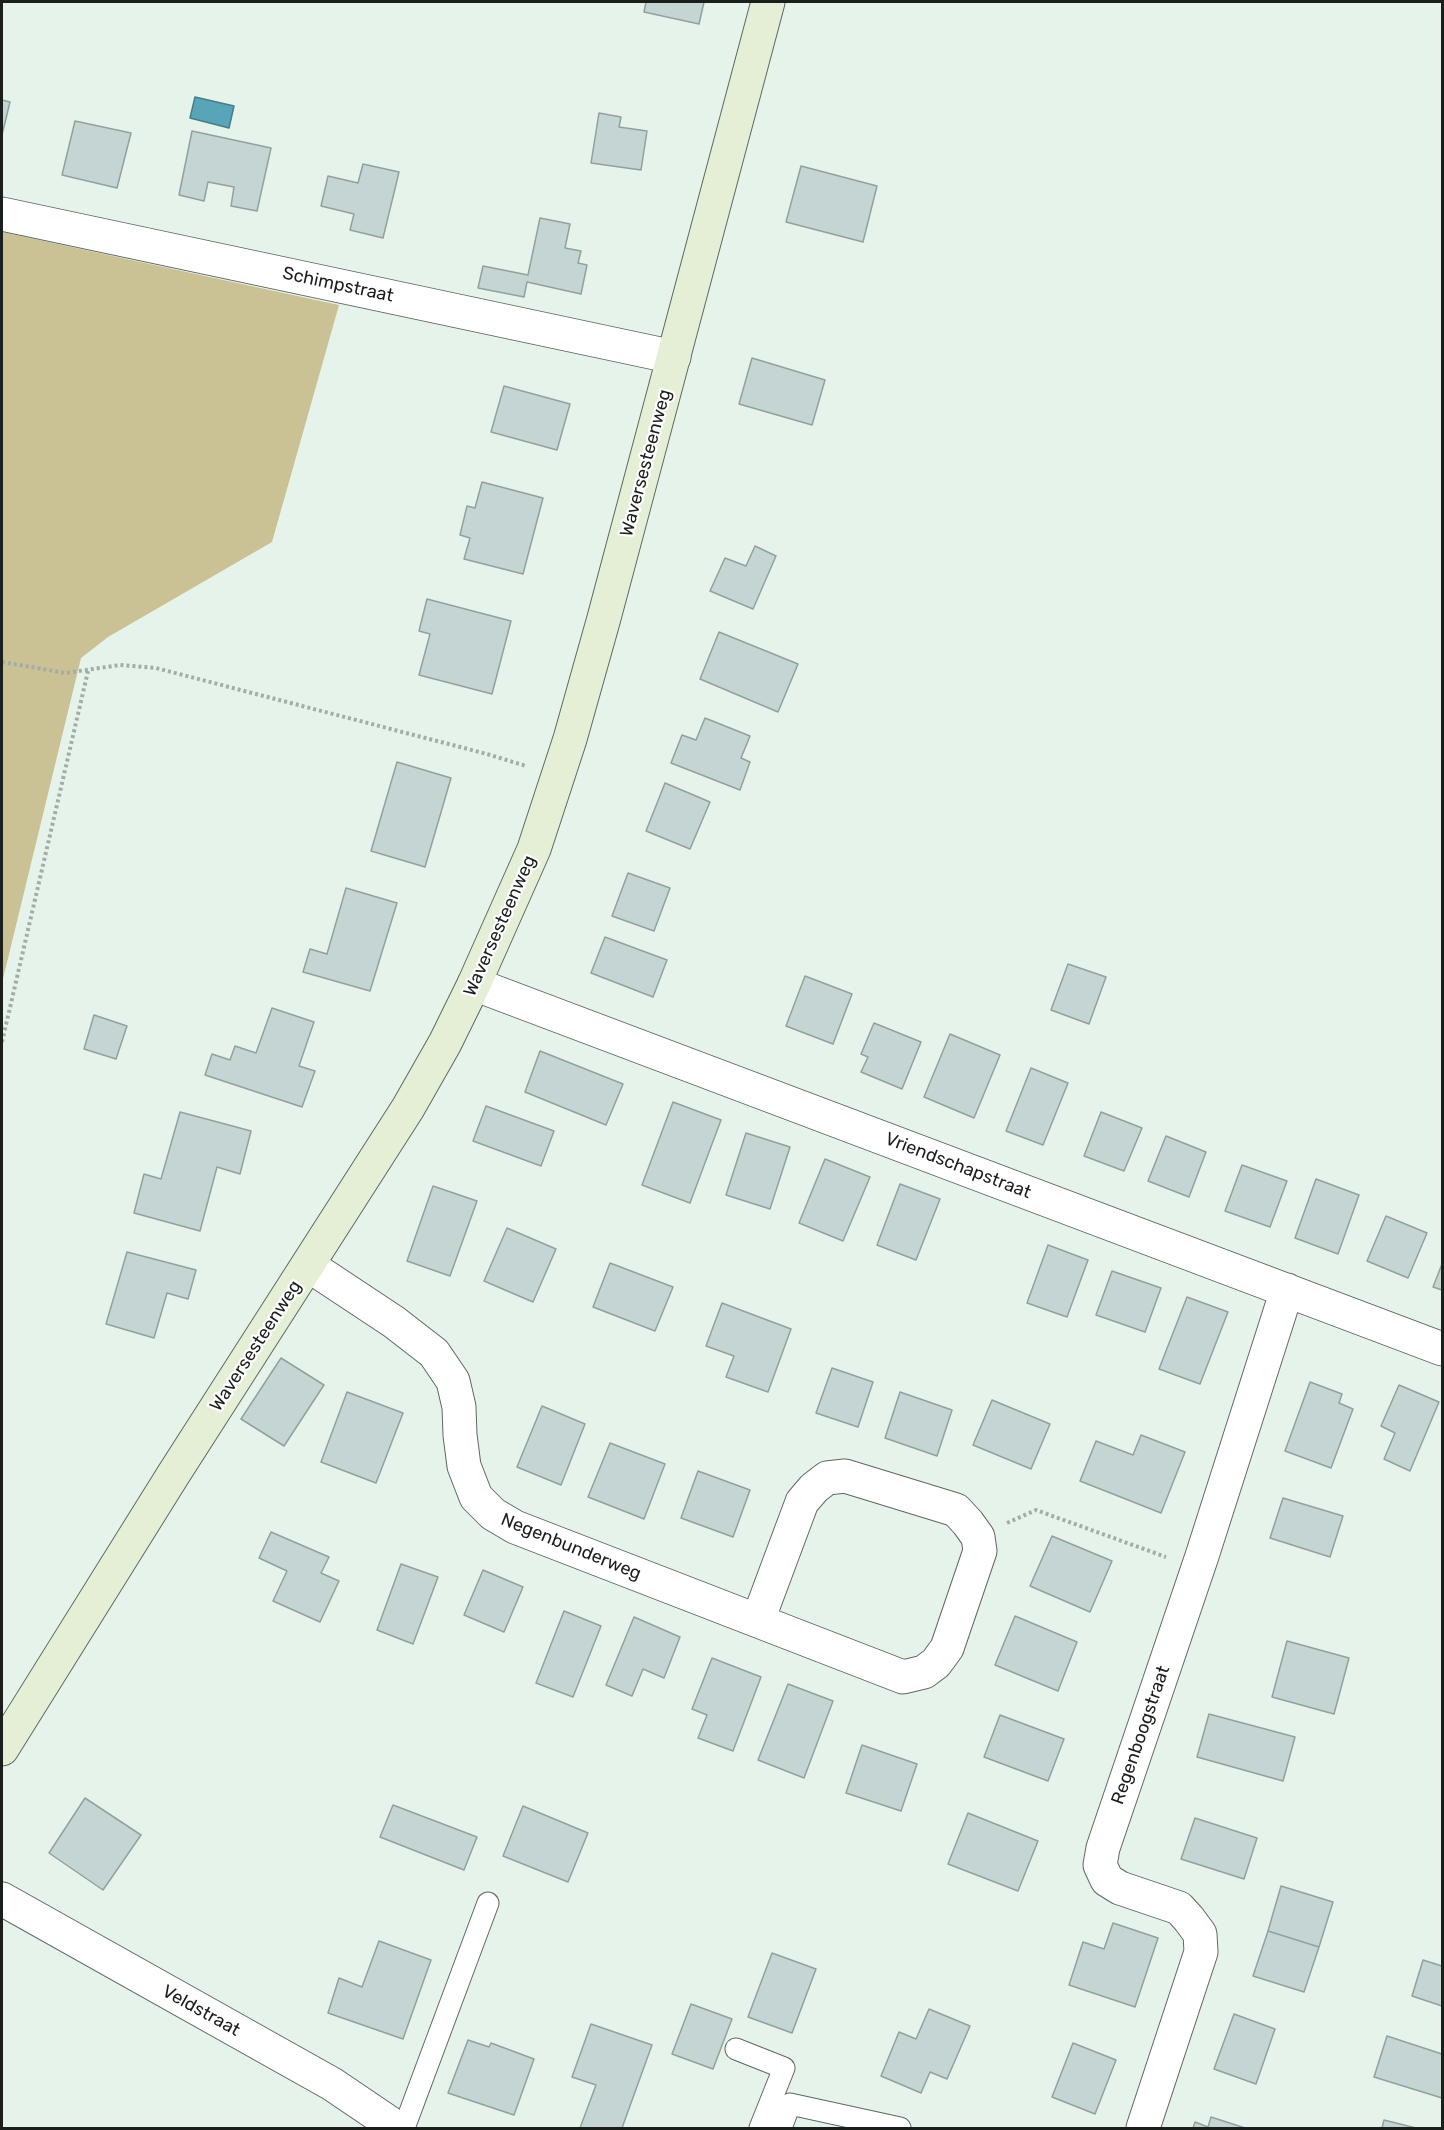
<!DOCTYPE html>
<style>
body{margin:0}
#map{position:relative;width:1444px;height:2130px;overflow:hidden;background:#e6f3ea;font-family:Rubik,sans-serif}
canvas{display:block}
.frame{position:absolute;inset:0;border:3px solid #1a1f1c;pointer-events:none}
</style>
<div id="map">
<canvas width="1444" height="2130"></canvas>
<div class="frame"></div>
</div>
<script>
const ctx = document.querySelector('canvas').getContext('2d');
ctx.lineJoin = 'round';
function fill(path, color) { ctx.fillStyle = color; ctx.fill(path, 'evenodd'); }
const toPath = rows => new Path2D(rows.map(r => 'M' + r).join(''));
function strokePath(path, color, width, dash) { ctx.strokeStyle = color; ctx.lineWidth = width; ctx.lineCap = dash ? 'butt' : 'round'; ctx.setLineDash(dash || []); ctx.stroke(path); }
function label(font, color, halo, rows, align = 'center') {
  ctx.font = font + ' Rubik,sans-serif'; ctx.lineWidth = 4.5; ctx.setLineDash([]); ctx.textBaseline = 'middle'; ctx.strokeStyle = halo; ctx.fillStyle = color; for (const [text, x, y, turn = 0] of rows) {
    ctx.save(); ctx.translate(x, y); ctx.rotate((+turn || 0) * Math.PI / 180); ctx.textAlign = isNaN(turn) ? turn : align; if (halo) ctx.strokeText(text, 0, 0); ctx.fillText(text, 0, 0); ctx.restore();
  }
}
fill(toPath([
 [2,232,339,305,272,542,108,637,81,658,2,983]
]), '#cac194');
const water = toPath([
 [195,97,234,106,229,128,190,118,195,97]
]);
fill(water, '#57a5b7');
strokePath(water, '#457d88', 1.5);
const building = toPath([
 [646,2,704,2,699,24,644,12,646,2],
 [2,100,10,102,2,135,2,100],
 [599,113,621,117,619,127,647,131,641,170,591,163,599,113],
 [75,121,131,133,117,188,62,175,75,121],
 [192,131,271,148,257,211,231,206,234,187,208,182,204,201,179,195,192,131],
 [363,164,399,172,383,238,350,230,354,214,321,206,328,176,358,183,363,164],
 [801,166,877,186,863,242,786,222,801,166],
 [540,218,570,224,565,248,581,251,578,263,587,265,581,294,527,282,524,297,478,288,483,266,528,275,540,218],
 [752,358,825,380,812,425,739,404,752,358],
 [504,386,570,404,557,450,491,432,504,386],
 [482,482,543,498,523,574,464,559,470,538,460,535,467,506,475,508,482,482],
 [755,546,776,556,753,609,710,591,725,558,746,566,755,546],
 [427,599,511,621,492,694,419,675,430,634,419,631,427,599],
 [719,632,798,664,778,712,700,679,719,632],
 [705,718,750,736,741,758,750,762,740,790,671,763,682,735,696,740,705,718],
 [397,762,451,778,425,867,371,851,397,762],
 [665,783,710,802,690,849,646,831,665,783],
 [628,873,670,888,654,931,612,916,628,873],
 [346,888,397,903,370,991,303,972,310,949,327,954,346,888],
 [605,937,667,960,653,997,591,973,605,937],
 [1068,964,1106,977,1089,1024,1051,1010,1068,964],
 [805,976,852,994,833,1044,786,1026,805,976],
 [272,1008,314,1022,299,1066,315,1071,302,1107,205,1075,212,1054,230,1060,235,1046,256,1053,272,1008],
 [94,1015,127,1026,116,1059,84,1049,94,1015],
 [874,1023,921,1042,902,1089,861,1072,868,1057,861,1054,874,1023],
 [950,1034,1000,1055,974,1118,924,1097,950,1034],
 [540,1051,623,1084,606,1125,525,1092,540,1051],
 [1031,1068,1068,1083,1043,1145,1006,1131,1031,1068],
 [673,1102,721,1120,690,1203,642,1185,673,1102],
 [486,1106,554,1131,541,1166,473,1141,486,1106],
 [180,1112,251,1131,240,1174,217,1167,200,1231,134,1213,144,1174,161,1179,180,1112],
 [1101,1112,1142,1128,1124,1171,1084,1156,1101,1112],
 [746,1133,790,1147,770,1209,726,1195,746,1133],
 [1166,1136,1206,1152,1189,1197,1148,1181,1166,1136],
 [825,1159,870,1177,843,1241,799,1223,825,1159],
 [1242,1165,1287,1181,1270,1227,1225,1211,1242,1165],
 [1316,1179,1359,1195,1338,1254,1295,1238,1316,1179],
 [900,1184,940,1199,916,1260,877,1245,900,1184],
 [433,1186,477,1201,450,1276,407,1261,433,1186],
 [1386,1216,1427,1233,1408,1278,1367,1261,1386,1216],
 [507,1228,556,1249,533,1302,484,1281,507,1228],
 [1048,1245,1088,1260,1067,1317,1027,1303,1048,1245],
 [127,1252,196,1270,188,1299,167,1293,154,1338,106,1324,127,1252],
 [610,1263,673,1287,655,1331,593,1307,610,1263],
 [1442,1264,1442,1290,1433,1287,1442,1264],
 [1112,1271,1161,1288,1145,1332,1096,1315,1112,1271],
 [1187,1297,1228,1312,1200,1384,1159,1369,1187,1297],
 [722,1303,791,1329,768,1392,726,1377,734,1356,706,1346,722,1303],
 [281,1358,324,1385,284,1446,241,1419,281,1358],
 [832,1368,873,1382,858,1427,816,1413,832,1368],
 [1310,1382,1342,1394,1339,1403,1353,1409,1331,1468,1285,1451,1310,1382],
 [1399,1385,1439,1402,1410,1471,1384,1459,1395,1433,1381,1426,1399,1385],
 [347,1392,403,1413,376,1483,321,1462,347,1392],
 [900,1392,952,1410,937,1456,885,1438,900,1392],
 [992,1400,1050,1424,1031,1469,973,1445,992,1400],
 [542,1406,585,1424,561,1485,517,1467,542,1406],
 [1141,1435,1185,1452,1161,1513,1080,1481,1096,1441,1133,1455,1141,1435],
 [610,1443,665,1464,644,1519,588,1497,610,1443],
 [698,1471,750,1490,733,1537,681,1518,698,1471],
 [1283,1498,1343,1516,1330,1557,1270,1538,1283,1498],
 [271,1532,329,1557,321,1573,339,1581,320,1622,273,1601,287,1571,259,1558,271,1532],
 [1052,1536,1112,1561,1090,1612,1030,1586,1052,1536],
 [401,1564,438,1577,413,1644,377,1630,401,1564],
 [483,1570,523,1587,504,1632,464,1615,483,1570],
 [564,1611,601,1626,573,1697,536,1683,564,1611],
 [1015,1616,1077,1642,1058,1691,995,1665,1015,1616],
 [634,1617,680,1637,664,1678,643,1669,632,1696,606,1685,634,1617],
 [1287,1641,1349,1658,1334,1714,1272,1697,1287,1641],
 [712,1658,761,1677,733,1751,698,1738,707,1715,692,1709,712,1658],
 [788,1684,833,1701,804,1778,758,1760,788,1684],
 [1209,1714,1295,1737,1283,1781,1197,1757,1209,1714],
 [1000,1715,1064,1739,1048,1781,984,1757,1000,1715],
 [862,1745,917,1764,901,1811,846,1793,862,1745],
 [85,1798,141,1835,103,1890,49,1853,85,1798],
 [393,1805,477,1837,464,1870,380,1837,393,1805],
 [523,1806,588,1833,568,1882,503,1856,523,1806],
 [968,1813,1038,1841,1018,1891,948,1864,968,1813],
 [1195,1818,1257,1838,1244,1879,1181,1859,1195,1818],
 [1281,1886,1333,1902,1319,1947,1268,1931,1281,1886],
 [1113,1923,1158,1938,1135,2007,1069,1985,1083,1942,1104,1949,1113,1923],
 [1268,1931,1319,1947,1304,1992,1253,1976,1268,1931],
 [379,1941,431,1960,403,2039,328,2013,339,1978,362,1987,379,1941],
 [772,1953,816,1969,792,2033,748,2017,772,1953],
 [1423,1960,1442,1966,1442,2006,1412,1996,1423,1960],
 [691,2004,732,2019,713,2069,672,2054,691,2004],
 [929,2009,970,2026,947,2079,930,2072,921,2093,881,2076,899,2032,916,2039,929,2009],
 [1234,2014,1275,2029,1256,2084,1214,2069,1234,2014],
 [591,2024,652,2045,622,2128,580,2128,596,2085,572,2077,591,2024],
 [1387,2036,1442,2054,1442,2098,1374,2077,1387,2036],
 [468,2040,489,2047,491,2043,534,2059,514,2115,448,2093,468,2040],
 [1073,2043,1116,2060,1095,2114,1052,2097,1073,2043],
 [1211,2117,1245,2128,1193,2128,1195,2122,1208,2127,1211,2117],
 [1384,2120,1416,2128,1382,2128,1384,2120]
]);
fill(building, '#c5d5d3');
strokePath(building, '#91a19e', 1.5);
const lane = toPath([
 [736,2049,784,2068,760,2128],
 [404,2128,488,1903],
 [781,2128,790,2104,900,2128]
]);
const street = toPath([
 [2,214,674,357],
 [474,984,1442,1349],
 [308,1265,394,1322,434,1353,453,1381,459,1407,460,1435,464,1466,476,1497,493,1514,515,1527,903,1677,924,1672,936,1663,947,1648,980,1551,978,1537,968,1523,956,1510,845,1476,827,1478,814,1488,802,1502,758,1620],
 [2,1899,332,2084,397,2128],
 [1143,2128,1201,1952,1200,1934,1189,1919,1179,1908,1120,1888,1107,1880,1100,1865,1103,1848,1202,1556,1287,1290]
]);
const secondary = toPath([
 [2,1749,173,1475,408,1108,445,1043,474,984,534,849,570,739,604,618,768,2]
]);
strokePath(lane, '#5e6962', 23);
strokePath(street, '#5e6962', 35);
strokePath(secondary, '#5e6962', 35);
strokePath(toPath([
 [2,662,66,673,120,665,156,668,487,754,526,766],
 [2,1042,88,671],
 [1007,1523,1036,1510,1166,1557]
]), '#a3ada6', 4, [3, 3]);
strokePath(lane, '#fff', 21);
strokePath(street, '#fff', 33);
strokePath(secondary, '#e4efd5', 33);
label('18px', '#1a1f1c', '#fff', [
 ["Schimpstraat",338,285,12],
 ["Waversesteenweg",646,463,-75],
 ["Waversesteenweg",500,926,-66],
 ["Vriendschapstraat",958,1166,21],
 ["Waversesteenweg",256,1346,-57],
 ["Negenbunderweg",571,1547,22],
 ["Regenboogstraat",1141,1735,-71],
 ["Veldstraat",201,2011,29]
]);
</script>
